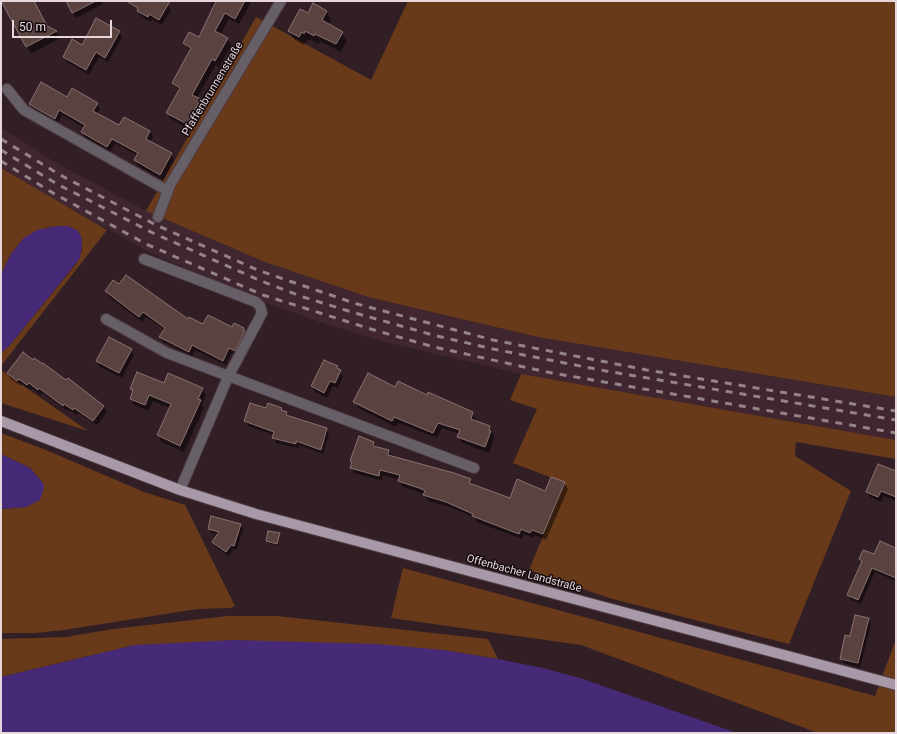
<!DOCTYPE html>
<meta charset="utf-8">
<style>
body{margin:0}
#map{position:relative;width:897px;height:734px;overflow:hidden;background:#321f26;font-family:Roboto,sans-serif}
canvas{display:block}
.frame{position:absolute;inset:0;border:2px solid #e5d7dc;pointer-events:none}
.scale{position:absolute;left:12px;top:20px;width:100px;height:18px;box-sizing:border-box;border:2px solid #e5d7dc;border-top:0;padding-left:5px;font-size:12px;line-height:14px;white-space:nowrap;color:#e5d7dc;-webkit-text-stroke:3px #140b0f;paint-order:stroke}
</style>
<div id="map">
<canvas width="897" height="734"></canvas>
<div class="frame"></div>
<div class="scale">50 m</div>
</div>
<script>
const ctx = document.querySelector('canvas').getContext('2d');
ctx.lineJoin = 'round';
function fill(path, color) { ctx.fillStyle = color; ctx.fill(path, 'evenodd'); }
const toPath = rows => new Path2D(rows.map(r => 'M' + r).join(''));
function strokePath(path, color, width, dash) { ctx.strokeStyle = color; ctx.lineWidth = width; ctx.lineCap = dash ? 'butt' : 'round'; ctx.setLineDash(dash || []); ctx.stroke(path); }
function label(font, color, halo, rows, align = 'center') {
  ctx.font = font + ' Roboto,sans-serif'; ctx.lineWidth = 3; ctx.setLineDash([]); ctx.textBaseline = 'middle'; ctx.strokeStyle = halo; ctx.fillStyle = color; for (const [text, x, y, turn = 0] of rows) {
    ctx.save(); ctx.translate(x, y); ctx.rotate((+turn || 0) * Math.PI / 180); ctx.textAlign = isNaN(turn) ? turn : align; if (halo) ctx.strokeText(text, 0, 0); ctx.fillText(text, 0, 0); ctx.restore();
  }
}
fill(toPath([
 [1,127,53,161,146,211,265,262,368,297,538,337,896,397,896,440,521,374,381,341,323,323,269,304,153,254,40,192,1,168]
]), '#3f2630');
fill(toPath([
 [408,1,896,1,896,397,538,337,368,297,265,262,146,211,256,17,371,80],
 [1,168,107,230,1,366,1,353,10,345,76,264,82,251,82,244,81,236,68,226,49,227,24,238,11,254,1,275],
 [1,370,88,431,1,403],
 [521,374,896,440,896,459,796,442,795,456,851,491,789,644,609,598,529,570,565,483,513,463,537,409,510,400],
 [1,433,46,450,144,492,185,505,235,606,230,608,197,609,64,630,35,633,1,633,1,509,26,507,43,483,30,468,1,454],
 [403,568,875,696,896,639,896,733,818,733,581,645,391,618],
 [228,616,277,616,488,639,498,659,443,650,135,645,1,677,1,639,66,637,113,629]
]), '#693a1a');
fill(toPath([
 [58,226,68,226,77,230,81,236,82,244,80,258,10,345,1,353,1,275,11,254,24,238,37,230],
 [1,454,30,468,37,476,43,483,44,488,40,500,26,507,1,509],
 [233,640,378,644,443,650,498,659,543,668,580,678,737,733,1,733,1,677,135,645]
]), '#462a77');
fill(toPath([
 [1,1,18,1,47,26,56,32,60,38,31,54,6,8,3,10,1,6],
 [67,1,102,1,103,4,76,18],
 [139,1,169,1,167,4,171,10,162,25,152,19,151,22,141,16,136,6],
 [214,1,252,1,239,24,229,19,220,35,227,39,231,45,219,67,216,65,197,98,204,107,191,130,171,119,167,113,179,91,173,83,190,51,184,43,199,39,213,9,211,5],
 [327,12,331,20,329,25,342,33,347,41,341,52,320,41,319,44,310,39,309,41,307,40,304,45,294,39,289,31,308,15],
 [119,32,122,37,108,62,99,57,89,75,67,62,64,57,82,46],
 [67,98,97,104,100,109,97,114,120,127,125,118,150,132,153,137,150,142,171,154,174,160,163,180,138,166,135,160,138,156,115,143,110,152,85,138,82,132,85,128,62,115,58,123,33,109,30,104],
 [120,285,189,321,203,325,243,329,247,337,238,355,232,353,226,365,195,350,192,356,163,342,160,337,165,330,146,317,142,322,109,297,106,291],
 [131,349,134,355,122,378,100,367,97,361],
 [337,367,343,377,338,388,333,386,327,398,315,392,312,386],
 [8,374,67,381,104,406,107,412,97,425,78,413,76,415,68,409,67,411,43,393,41,395,32,388,30,390,22,384,21,386,11,379],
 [165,384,202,389,206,395,202,405,204,408,184,452,162,442,158,435,170,408,153,401,149,411,134,405,131,399,133,392,131,389],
 [396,388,427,396,472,413,476,419,475,422,490,427,493,433,494,438,489,453,462,443,458,437,459,434,442,428,437,438,398,423,396,427,358,408,355,402],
 [282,409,288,416,326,428,329,434,323,454,299,445,298,448,276,443,274,435,248,426,245,421,266,410],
 [374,443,376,448,389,451,392,457,470,480,473,486,510,499,546,492,564,483,568,489,546,540,535,535,534,538,524,534,522,539,477,522,475,518,450,507,428,501,425,494,403,487,400,480,383,475,382,481,354,473,351,468,352,464,351,461],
 [896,472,896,501,884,496,881,502,870,497,867,492],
 [240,524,243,529,237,550,234,549,229,556,216,547,213,542,218,535,211,533,209,528],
 [279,534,280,536,278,546,268,543,267,541],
 [896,549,896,581,875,572,861,604,851,600,848,595,862,563,860,559],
 [868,619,871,624,860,668,843,663,841,658,851,637]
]), '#0007');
const building = toPath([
 [1,1,34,1,47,26,57,31,26,47,1,1],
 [66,1,96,1,72,13,66,1],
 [126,1,170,1,159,20,149,14,148,17,137,11,138,8,126,1],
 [216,1,245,1,235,19,225,13,215,31,228,38,215,61,212,59,192,95,201,99,187,124,166,113,180,88,172,83,191,48,183,43,189,32,199,37,216,1],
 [313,3,327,11,322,20,343,32,336,44,315,34,314,36,305,31,304,34,302,32,299,37,288,31,300,9,308,13,313,3],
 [96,18,120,31,105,58,96,52,86,70,63,57,72,39,82,45,96,18],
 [41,82,67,97,72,88,98,103,93,111,119,125,124,117,150,131,146,139,172,153,160,175,134,160,138,153,112,139,107,147,81,132,85,125,59,110,55,119,29,104,41,82],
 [126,275,188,319,189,317,203,324,208,315,232,327,234,323,244,328,243,330,245,331,235,351,229,348,223,361,192,345,189,352,159,337,165,328,143,312,139,317,105,291,113,280,119,284,126,275],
 [109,337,132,349,119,373,96,361,109,337],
 [23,352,33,360,34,358,43,364,43,363,66,380,68,378,104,406,93,421,74,408,73,410,64,404,63,406,39,388,38,390,29,383,27,385,19,379,17,381,7,373,23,352],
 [324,360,338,366,337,368,341,370,335,383,330,381,324,393,311,386,324,360],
 [137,372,164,383,168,373,203,388,198,399,201,400,180,446,157,435,171,404,149,395,145,405,130,399,133,390,130,389,137,372],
 [368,373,395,387,398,381,427,395,428,392,473,412,471,419,490,426,489,430,491,431,485,447,457,437,460,430,438,423,433,433,394,417,392,421,353,402,368,373],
 [250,403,266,408,268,403,282,408,281,410,287,412,286,415,327,428,321,450,296,441,296,444,272,438,274,432,244,421,250,403],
 [359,436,374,442,373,446,389,450,388,455,454,473,471,479,469,483,510,498,517,479,545,491,551,477,565,482,543,534,532,530,530,533,521,529,519,534,472,516,473,514,446,502,423,495,425,491,422,489,398,481,400,475,380,470,379,476,350,468,352,462,350,461,359,436],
 [878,464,896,471,896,497,881,491,878,497,866,492,878,464],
 [211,516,241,524,234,546,231,545,226,552,212,542,219,532,208,529,211,516],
 [268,531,280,533,277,544,266,541,268,531],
 [880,541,896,548,896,578,872,568,858,600,847,595,862,561,859,559,863,550,874,554,880,541],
 [855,615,869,618,858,663,840,659,845,635,850,636,855,615]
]);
fill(building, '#5a4241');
strokePath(building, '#8b7270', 1);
const minor = toPath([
 [7,89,24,110,168,191],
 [158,217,170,185,281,1],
 [144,259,256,302,260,306,262,313,228,377,180,490],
 [106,319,167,353,474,468]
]);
const primary = toPath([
 [1,421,180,490,256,514,896,685]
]);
strokePath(minor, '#4f3c43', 12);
strokePath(primary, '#4f3c43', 12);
strokePath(minor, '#665f67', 10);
strokePath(primary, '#a899a8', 10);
strokePath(toPath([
 [1,139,62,176,156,225,260,271,357,304,493,340,647,370,896,411],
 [1,150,57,184,153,233,261,281,303,297,355,313,433,335,493,349,606,371,896,420],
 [1,161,53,193,146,244,263,295,374,330,434,347,547,372,896,433]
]), '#948389', 3, [7, 7]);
label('11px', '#e5d7dc', '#140b0f', [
 ["Pfaffenbrunnenstraße",213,89,-59],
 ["Offenbacher Landstraße",524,574,15]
]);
</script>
